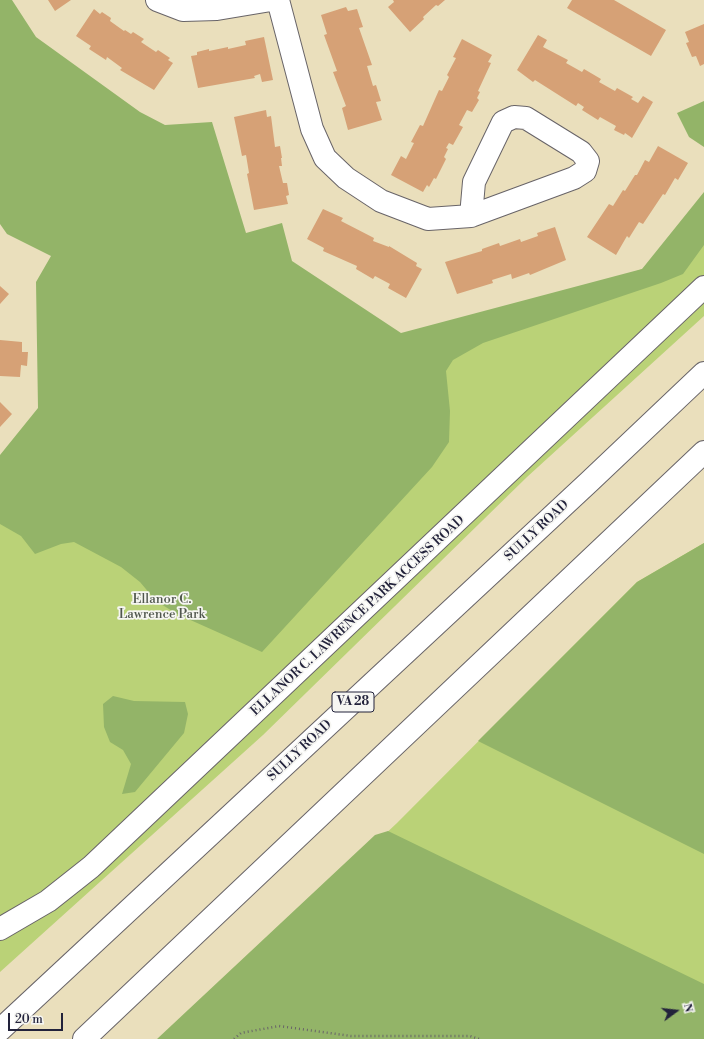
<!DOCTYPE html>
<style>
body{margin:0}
#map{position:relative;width:704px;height:1039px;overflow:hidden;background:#eadfbc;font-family:"Libre Bodoni",serif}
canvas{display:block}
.north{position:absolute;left:656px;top:991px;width:40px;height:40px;-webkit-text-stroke:3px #f6f6f2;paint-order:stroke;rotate:75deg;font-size:11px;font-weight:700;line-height:16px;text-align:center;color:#22223b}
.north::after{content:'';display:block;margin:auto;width:14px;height:18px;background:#22223b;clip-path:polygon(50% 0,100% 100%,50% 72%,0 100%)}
.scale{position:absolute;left:8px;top:1013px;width:55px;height:18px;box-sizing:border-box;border:2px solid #22223b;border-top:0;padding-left:5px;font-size:12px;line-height:14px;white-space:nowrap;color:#22223b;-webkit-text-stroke:3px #f6f6f2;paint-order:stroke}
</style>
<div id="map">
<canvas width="704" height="1039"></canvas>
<div class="north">N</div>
<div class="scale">20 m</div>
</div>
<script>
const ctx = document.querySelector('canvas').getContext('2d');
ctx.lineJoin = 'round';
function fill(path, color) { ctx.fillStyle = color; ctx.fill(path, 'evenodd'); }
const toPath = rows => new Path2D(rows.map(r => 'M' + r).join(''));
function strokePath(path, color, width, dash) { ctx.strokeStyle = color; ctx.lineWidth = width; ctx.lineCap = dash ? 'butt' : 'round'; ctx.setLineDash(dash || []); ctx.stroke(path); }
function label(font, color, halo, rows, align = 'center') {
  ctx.font = font + ' "Libre Bodoni",serif'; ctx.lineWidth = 3.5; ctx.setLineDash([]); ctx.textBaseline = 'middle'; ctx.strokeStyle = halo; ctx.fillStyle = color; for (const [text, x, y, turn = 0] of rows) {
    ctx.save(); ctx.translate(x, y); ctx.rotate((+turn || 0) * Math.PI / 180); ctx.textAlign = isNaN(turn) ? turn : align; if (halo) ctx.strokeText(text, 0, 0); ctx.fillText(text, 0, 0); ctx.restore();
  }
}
fill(toPath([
 [704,203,704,316,527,477,263,735,0,972,0,492,671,259],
 [704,543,704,1039,167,1039,397,823,637,582]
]), '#bad277');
fill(toPath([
 [0,0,12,0,36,37,140,112,165,125,212,122,246,233,282,223,292,261,401,333,642,269,704,192,704,245,683,274,661,283,483,343,453,360,446,371,450,411,449,442,432,467,262,652,177,614,156,601,140,582,121,567,74,542,61,544,35,554,21,536,0,524,0,455,38,408,36,282,51,256,7,234,0,224],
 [704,101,704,147,689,137,677,113],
 [704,543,704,854,478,741,637,582],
 [113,696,134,701,185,702,188,714,184,733,135,792,122,794,131,764,123,750,110,742,104,727,103,704],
 [388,831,704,984,704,1039,157,1039,375,835]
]), '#93b468');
fill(toPath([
 [48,0,71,0,55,11],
 [393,0,445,0,438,6,436,5,423,17,424,19,410,32,388,7,394,2],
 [572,0,614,0,666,30,651,56,567,8],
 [346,7,348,11,357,9,363,27,359,28,372,65,367,66,373,86,376,85,381,101,376,102,382,120,348,130,342,108,346,106,333,72,337,71,324,35,327,34,321,15],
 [94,9,100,14,102,12,111,18,110,21,124,31,125,30,131,34,133,32,144,39,141,42,156,52,158,50,170,58,168,60,173,63,154,90,120,70,122,68,107,57,106,60,89,49,91,46,76,36],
 [704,24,704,64,700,66,696,56,692,57,686,43,689,42,685,32],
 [538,35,547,40,543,47,568,60,566,63,582,72,584,69,601,79,599,82,615,91,617,88,633,97,631,99,638,103,643,96,653,102,632,138,625,133,624,135,614,130,616,126,600,117,598,120,582,110,584,107,578,103,576,106,535,80,533,82,517,70],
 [264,37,273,80,262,82,260,74,254,76,255,78,198,88,191,56,197,55,197,52,209,49,209,51,228,47,228,49,246,45,245,41],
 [462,39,492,55,488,62,491,63,478,91,480,92,477,98,479,100,472,112,467,110,459,125,463,127,453,145,449,143,446,148,448,149,444,157,446,159,436,179,434,178,429,187,427,185,423,192,391,175,401,156,406,159,414,143,411,142,420,125,423,126,439,90,442,91,449,77,447,75,456,58,453,57],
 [266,110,267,117,271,116,275,147,280,146,282,158,281,158,282,166,279,166,283,183,287,183,289,195,286,196,288,204,254,210,247,174,249,173,246,155,242,156,234,117],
 [658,146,688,163,678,180,675,178,665,195,663,194,643,224,639,222,629,238,627,236,616,255,587,237,609,204,613,206,623,190,625,191,635,175,637,175,645,160,649,162],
 [323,209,343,218,341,221,374,238,373,241,389,247,389,246,417,263,416,266,422,269,406,298,388,288,390,284,375,276,373,279,356,269,357,266,323,251,324,248,307,239],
 [555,227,566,260,530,275,529,273,512,279,511,274,492,280,493,283,457,294,445,262,482,251,482,249,499,243,500,246,520,239,521,242,538,236,537,233],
 [0,286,9,294,0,304],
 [0,340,22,342,22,352,28,352,27,366,21,365,20,377,0,376],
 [0,402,12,414,0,427]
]), '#d6a176');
const minor = toPath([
 [157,0,183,10,217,9,271,0],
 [278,0,312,129,325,158,346,178,381,201,428,219,471,216],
 [514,117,526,118,581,152,588,161,585,171,574,178,471,216,474,182,503,122,514,117],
 [0,929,48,901,91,867,704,287]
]);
const motorway = toPath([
 [0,1030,589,482,704,373],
 [84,1039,704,452]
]);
strokePath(minor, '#686468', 24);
strokePath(motorway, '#686468', 24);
strokePath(toPath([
 [234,1039,241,1033,279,1026,351,1036,470,1036,479,1039]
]), '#686468', 2.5, [1, 3]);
strokePath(minor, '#fff', 22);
strokePath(motorway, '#fff', 22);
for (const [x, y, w] of [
 [353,702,42]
]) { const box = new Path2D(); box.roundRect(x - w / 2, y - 10, w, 20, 3); ctx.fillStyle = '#f6f6f2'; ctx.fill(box); strokePath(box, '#22223b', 1); }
label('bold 12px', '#22223b', null, [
 ["VA 28",353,702]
]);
label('13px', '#22223b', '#f6f6f2', [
 ["SULLY ROAD",537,531,-43],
 ["ELLANOR C. LAWRENCE PARK ACCESS ROAD",358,616,-43],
 ["SULLY ROAD",300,751,-43]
]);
label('13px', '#50574d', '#f6f6f2', [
 ["Ellanor C.",162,600],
 ["Lawrence Park",162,615]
]);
</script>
